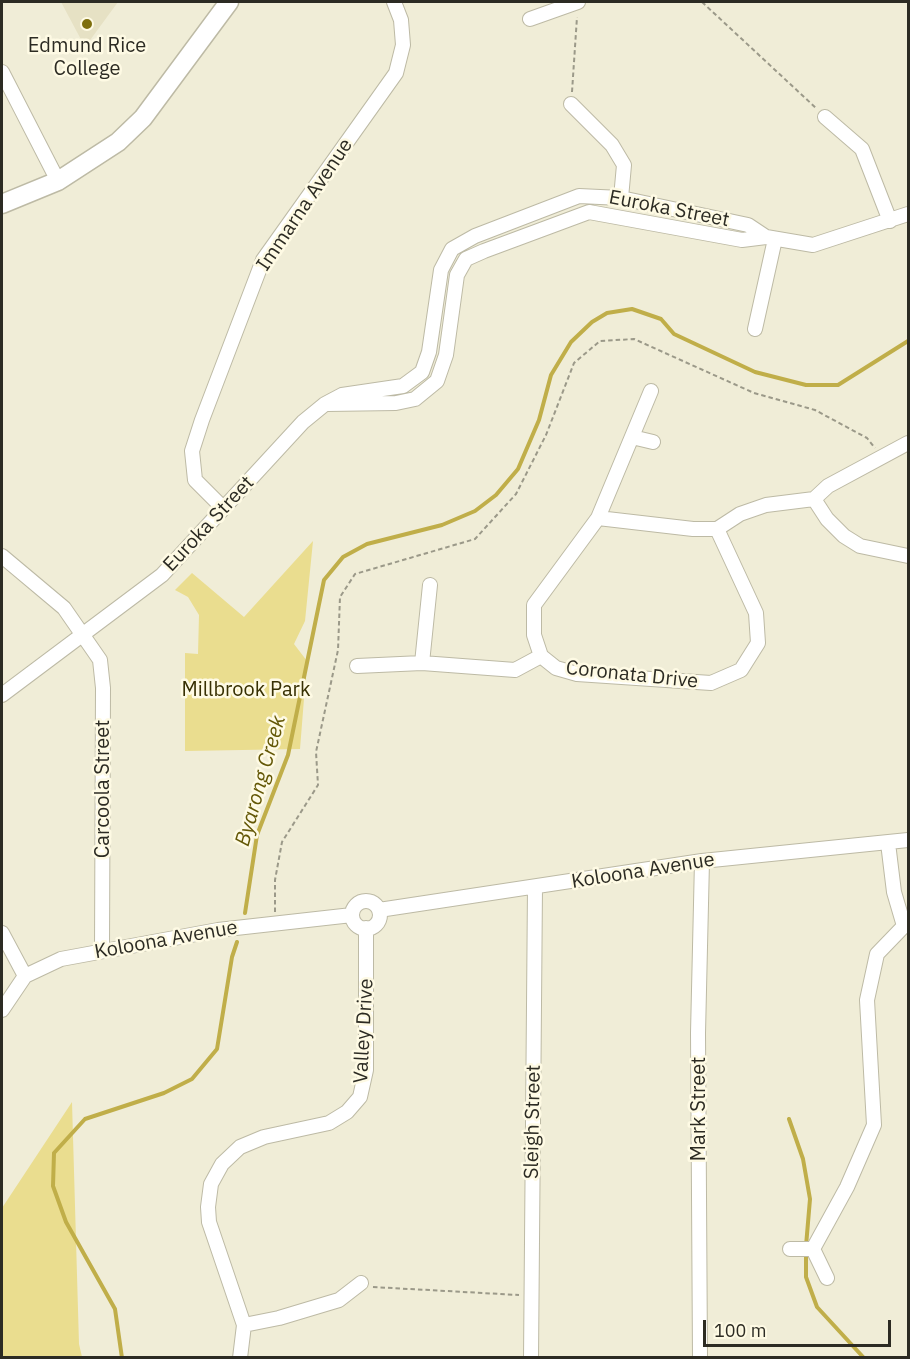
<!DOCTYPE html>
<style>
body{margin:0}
#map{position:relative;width:910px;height:1359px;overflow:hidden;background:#f0edd7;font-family:"IBM Plex Sans",sans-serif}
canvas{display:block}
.frame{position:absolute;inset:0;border:3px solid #2c2b23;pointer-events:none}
.scale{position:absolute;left:703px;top:1320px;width:188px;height:27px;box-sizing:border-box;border:3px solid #2c2b23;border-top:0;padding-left:8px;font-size:18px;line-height:21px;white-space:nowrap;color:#2c2b23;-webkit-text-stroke:4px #fefae4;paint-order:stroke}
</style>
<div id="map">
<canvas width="910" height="1359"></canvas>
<div class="frame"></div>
<div class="scale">100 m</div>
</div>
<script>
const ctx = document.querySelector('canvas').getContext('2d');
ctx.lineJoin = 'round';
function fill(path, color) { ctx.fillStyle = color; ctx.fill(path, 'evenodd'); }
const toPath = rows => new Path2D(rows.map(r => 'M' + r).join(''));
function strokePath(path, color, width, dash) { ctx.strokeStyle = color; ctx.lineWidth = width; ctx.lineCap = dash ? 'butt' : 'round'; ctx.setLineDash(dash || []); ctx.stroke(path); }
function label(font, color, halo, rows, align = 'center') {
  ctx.font = font + ' "IBM Plex Sans",sans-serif'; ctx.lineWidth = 5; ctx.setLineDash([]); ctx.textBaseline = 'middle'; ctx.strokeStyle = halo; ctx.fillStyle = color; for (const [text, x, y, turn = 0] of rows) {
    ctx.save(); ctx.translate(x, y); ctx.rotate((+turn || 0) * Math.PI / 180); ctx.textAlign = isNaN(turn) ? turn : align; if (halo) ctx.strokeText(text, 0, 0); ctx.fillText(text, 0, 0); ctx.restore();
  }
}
fill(toPath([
 [61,2,118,2,85,47]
]), '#e6e1c4');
fill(toPath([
 [313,541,305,621,294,644,307,661,300,749,185,751,185,653,198,654,199,615,188,597,175,590,192,573,244,617],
 [72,1102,79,1344,82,1357,2,1357,2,1208]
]), '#eadd8f');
strokePath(toPath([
 [245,913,257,835,288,755,324,580,343,557,367,544,442,525,475,511,496,495,518,469,539,420,551,375,571,342,592,322,607,313,632,309,661,319,674,334,755,372,806,385,838,385,908,341],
 [789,1119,803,1159,810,1199,806,1246],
 [806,1253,806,1277,817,1307,864,1358],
 [122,1358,115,1309,66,1222,53,1186,54,1153,85,1119,164,1093,192,1079,217,1049,232,957,237,942]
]), '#c0ae49', 4);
const minor = toPath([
 [530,19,578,2],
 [2,72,58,181],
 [571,104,612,145,624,165,621,198],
 [825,117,862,149,890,221],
 [755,329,775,239],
 [327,404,396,403,415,399,437,381,446,355,457,275,466,259,484,251,589,212,742,240,766,237],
 [632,437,653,442],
 [814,499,827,519,844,536,860,546,908,556],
 [814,499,828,486,908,443],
 [223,508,195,480,192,451,202,420,263,260,396,73,403,45,401,20,394,2],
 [598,518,651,391],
 [717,529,756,613,758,643,741,670,711,683,577,674,556,668,541,656,534,635,534,605,598,518,693,529,717,529,740,514,766,505,814,499],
 [2,556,64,608,100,660,103,688,102,950],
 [422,663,430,585],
 [357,666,422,663,515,670,541,656],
 [2,695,162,575,303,422,325,404,342,395,403,386,422,372,429,352,441,270,452,249,475,236,579,196,621,198,748,225,766,237,813,245,908,214],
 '352 915a14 14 0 1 1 28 0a14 14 0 1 1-28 0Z',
 [379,910,702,861,908,840],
 [2,933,25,976],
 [2,1010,25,976,61,959,218,930,352,915],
 [790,1249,813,1249,847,1187,874,1125,867,1000,877,954,904,926,894,892,888,843],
 [813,1249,827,1278],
 [244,1325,279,1318,339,1300,361,1283],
 [240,1358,244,1325,209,1222,208,1207,211,1184,222,1164,240,1147,264,1137,329,1123,347,1112,360,1097,366,1070,366,928],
 [531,1358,535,887],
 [700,1358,698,1033,702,861]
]);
const major = toPath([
 [2,204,58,181,118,142,143,118,229,2]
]);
strokePath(minor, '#bdbaa5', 16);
strokePath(major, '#bdbaa5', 21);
strokePath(toPath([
 [702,2,817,109],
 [572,92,577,17],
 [275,912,275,880,282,842,318,785,316,752,338,650,340,597,355,574,475,539,516,494,546,435,574,363,600,341,634,339,754,393,815,410,867,438,875,448],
 [373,1287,519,1295]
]), '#9b9989', 2, [4.5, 3]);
strokePath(minor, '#fff', 14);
strokePath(major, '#fff', 18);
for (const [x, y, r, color] of [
 [87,24,6,"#7e6f0e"]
]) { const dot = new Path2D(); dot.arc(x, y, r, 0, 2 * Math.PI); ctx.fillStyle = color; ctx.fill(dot); strokePath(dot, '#fefae4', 2); }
label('20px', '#2c2b23', '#fefae4', [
 ["Edmund Rice",87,46],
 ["College",87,69]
]);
label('20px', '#2c2b23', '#fefae4', [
 ["Immarna Avenue",305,205,-56],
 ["Euroka Street",669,209,11],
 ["Euroka Street",209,524,-47],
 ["Coronata Drive",632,675,6],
 ["Carcoola Street",103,789,-90],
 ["Koloona Avenue",643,871,-9],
 ["Koloona Avenue",166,940,-10],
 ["Valley Drive",364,1031,-87],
 ["Mark Street",699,1109,-90],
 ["Sleigh Street",533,1122,-89]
]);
label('20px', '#373003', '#fefae4', [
 ["Millbrook Park",246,690]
]);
label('italic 21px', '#635706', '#fefae4', [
 ["Byarong Creek",261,781,-74]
]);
</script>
